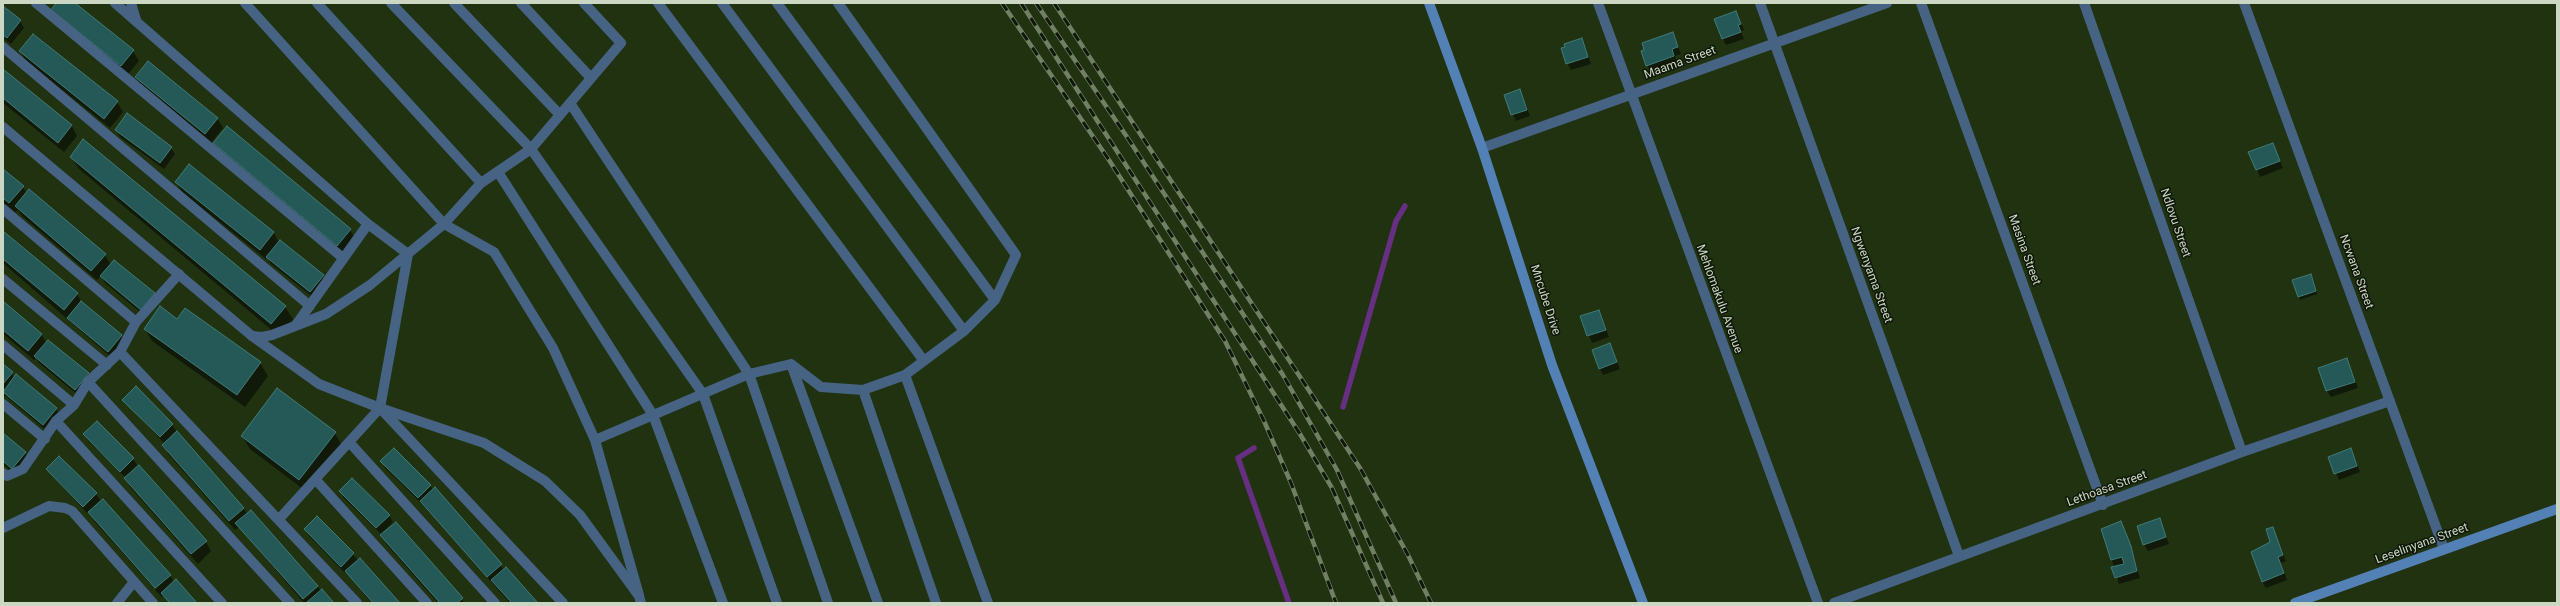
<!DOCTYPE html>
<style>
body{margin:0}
#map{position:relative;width:2560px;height:606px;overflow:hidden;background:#203210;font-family:Roboto,sans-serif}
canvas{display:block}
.frame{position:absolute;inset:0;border:4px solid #cbd7c3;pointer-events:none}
</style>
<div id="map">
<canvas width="2560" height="606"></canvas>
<div class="frame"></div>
</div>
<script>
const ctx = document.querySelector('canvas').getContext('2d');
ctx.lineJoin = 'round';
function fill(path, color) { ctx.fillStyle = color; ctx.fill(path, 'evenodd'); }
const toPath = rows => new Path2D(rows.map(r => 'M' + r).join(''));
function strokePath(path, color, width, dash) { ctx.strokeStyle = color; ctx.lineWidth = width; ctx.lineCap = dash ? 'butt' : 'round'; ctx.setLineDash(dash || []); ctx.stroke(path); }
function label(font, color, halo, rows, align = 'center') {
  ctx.font = font + ' Roboto,sans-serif'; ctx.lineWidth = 3; ctx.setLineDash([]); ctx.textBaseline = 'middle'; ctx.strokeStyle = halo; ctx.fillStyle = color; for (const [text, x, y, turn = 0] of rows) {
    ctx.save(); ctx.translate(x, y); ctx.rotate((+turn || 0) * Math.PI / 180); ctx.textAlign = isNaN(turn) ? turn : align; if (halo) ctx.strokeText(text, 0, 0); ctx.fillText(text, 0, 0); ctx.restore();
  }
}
fill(toPath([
 [57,3,74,3,133,51,139,61,127,75,58,20],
 [3,7,20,21,24,28,11,44,3,38],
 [1736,12,1744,30,1741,32,1744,39,1726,45,1723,39],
 [1673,34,1681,54,1675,56,1677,63,1651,72,1647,65],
 [1582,39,1591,64,1571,70,1567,63],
 [20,51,117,102,123,112,110,128,26,61],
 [3,70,72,126,77,136,64,152,3,103],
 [136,77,217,118,223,128,211,143,141,87],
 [1520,90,1530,116,1516,121,1505,96],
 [116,130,171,148,175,154,164,169,120,137],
 [214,143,350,230,356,240,343,255,220,153],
 [2272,144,2283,168,2260,177,2250,152],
 [71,157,285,307,293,319,279,336,79,169],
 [189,165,274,233,279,243,323,275,327,282,314,298,271,264,267,257,266,259,182,192,176,182],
 [3,171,23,187,27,194,105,255,111,265,154,294,158,300,145,316,105,283,101,276,97,280,22,216,18,210,15,212,3,202],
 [3,232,77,294,83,304,121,336,125,342,112,358,3,263],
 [2312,278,2317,294,2300,300,2294,281],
 [3,302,42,335,46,343,88,374,92,381,79,396,39,363,36,358,34,360,3,334],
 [1599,312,1609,337,1592,343,1582,317],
 [145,329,260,363,268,376,245,407,152,341],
 [1610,344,1620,369,1603,375,1600,369],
 [2347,360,2358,388,2331,397,2327,391],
 [3,365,15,378,56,409,60,415,47,431,6,396,3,397],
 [123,400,172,424,176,431,172,434,333,603,304,603,239,527,235,530,169,455,163,445,164,443],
 [97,422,133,459,137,465,131,471,206,542,211,551,198,564,131,488,125,477,88,441,84,435],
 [335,433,342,446,307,492,250,449,242,436],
 [3,434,25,453,29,459,16,475,3,464],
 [2350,449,2360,472,2339,480,2329,457],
 [382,461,430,486,504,570,537,603,510,603,422,504,385,468],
 [47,470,96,494,100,500,94,506,169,575,154,588,95,522,89,511,87,513],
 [340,491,389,515,393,522,382,533,465,603,438,603,387,545,381,534,344,498],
 [317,518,353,554,358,561,399,603,371,603,346,571,345,573,309,536,305,530],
 [2159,519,2169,544,2148,551,2144,544],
 [2273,528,2286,561,2281,563,2287,580,2266,588,2262,581],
 [2103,529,2124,529,2140,578,2119,584],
 [170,575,174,583,196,603,169,603,164,595,162,597,155,590]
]), '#0007');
strokePath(toPath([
 [1343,407,1396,221,1405,206],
 [1254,448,1238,458,1289,603]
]), '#662f81', 5.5);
const building = toPath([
 [56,3,75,3,134,50,121,66,51,10,56,3],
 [3,6,21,20,7,38,3,35,3,6],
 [1736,11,1741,24,1738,25,1741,32,1722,39,1714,19,1736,11],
 [1673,32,1678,47,1672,49,1674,56,1646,66,1641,51,1644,50,1642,43,1673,32],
 [33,34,118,101,104,119,19,51,33,34],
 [1582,38,1588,57,1566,64,1561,48,1565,47,1564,44,1582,38],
 [148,61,218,118,205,134,135,77,148,61],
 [3,69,72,125,58,143,3,98,3,69],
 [1520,89,1527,110,1511,115,1504,95,1520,89],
 [127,113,172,147,160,163,115,130,127,113],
 [227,126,351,229,337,246,213,143,227,126],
 [83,139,286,306,271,324,70,157,83,139],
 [2273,143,2280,161,2256,170,2248,152,2273,143],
 [189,164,274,232,260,250,175,182,189,164],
 [3,169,24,186,9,203,3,198,3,169],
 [29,189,106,254,91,271,15,206,29,189],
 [3,231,78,293,64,310,3,259,3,231],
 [280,240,324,275,310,292,266,257,280,240],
 [114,260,155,293,141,310,100,276,114,260],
 [2311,274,2316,291,2298,297,2292,280,2311,274],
 [3,301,42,334,28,351,3,330,3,301],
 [81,301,122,335,108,352,67,318,81,301],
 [160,306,177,319,185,308,261,362,237,395,144,329,160,306],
 [1599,310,1606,330,1587,336,1580,316,1599,310],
 [48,340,89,373,75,390,34,356,48,340],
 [1610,343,1617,362,1599,369,1592,350,1610,343],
 [2347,358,2355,382,2326,391,2318,368,2347,358],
 [3,364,13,372,3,384,3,364],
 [16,374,57,408,43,425,3,392,16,374],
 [136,386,173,424,160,437,122,400,136,386],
 [277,388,336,432,299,480,241,436,277,388],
 [97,421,134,458,120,472,83,434,97,421],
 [177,431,244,508,229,521,162,445,177,431],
 [3,433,26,452,12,469,3,461,3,433],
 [394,448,431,485,418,498,380,461,394,448],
 [2351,448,2357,466,2334,474,2328,457,2351,448],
 [59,456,97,493,83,507,46,469,59,456],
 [139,465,207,541,191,554,124,478,139,465],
 [352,478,390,515,376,528,339,491,352,478],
 [435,487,502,564,487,577,420,501,435,487],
 [103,499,171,575,155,588,88,512,103,499],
 [251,510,318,586,303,599,235,523,251,510],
 [317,516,354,553,341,567,304,529,317,516],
 [2160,518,2166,537,2143,545,2137,526,2160,518],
 [2121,521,2131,546,2137,571,2115,578,2111,567,2124,564,2122,557,2111,560,2101,529,2121,521],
 [396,522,463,598,457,603,440,603,380,535,396,522],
 [2273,527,2283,555,2278,557,2284,573,2262,582,2251,552,2270,542,2266,529,2273,527],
 [360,558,400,603,373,603,345,571,360,558],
 [506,567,538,603,512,603,491,580,506,567],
 [176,579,197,603,170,603,161,593,176,579],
 [322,589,334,603,306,603,322,589]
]);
fill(building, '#245957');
strokePath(building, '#417b79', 1);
strokePath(toPath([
 [36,3,343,258],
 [115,3,368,224,408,254,380,408,280,518],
 [131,3,136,20],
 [245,3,444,224,494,252,553,348,595,440,639,595],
 [317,3,481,183],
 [391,3,531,149,703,394,777,603],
 [454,3,560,115],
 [521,3,591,78],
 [658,3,924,361],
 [722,3,964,331],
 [777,3,995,300],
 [3,47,310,306],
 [570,103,749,374,828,603],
 [498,172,653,415,723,603],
 [3,209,136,322],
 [3,279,107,365],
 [296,325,368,224],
 [252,336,262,337,272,335,326,314,370,285,444,224,481,183,531,149,621,43,584,3],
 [3,345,74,405],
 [120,352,357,603],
 [791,364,878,603],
 [905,375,988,603],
 [88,382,290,603],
 [863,390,936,603],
 [3,404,45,439],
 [380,408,563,603],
 [56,421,222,603],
 [595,440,749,374,791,364,821,387,863,390,905,375,964,331,995,300,1016,255,838,3],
 [350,443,495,603],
 [3,473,7,476,23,469,56,421,74,405,88,382,120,352,136,322,179,274],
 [316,480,427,603]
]), '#476383', 10);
strokePath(toPath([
 [1598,3,1818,603],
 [1760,3,1959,556],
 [1921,3,2103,505],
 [2084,3,2242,452],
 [2244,3,2444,549],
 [3,127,252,336,319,384,380,408,484,443,545,481,580,515,639,596,641,603],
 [1482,148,1887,3],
 [3,528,49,506,65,508,72,511,153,603],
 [117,603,133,583],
 [1834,603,2242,452,2390,401]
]), '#476383', 10);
strokePath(toPath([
 [1429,3,1482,148,1552,365,1643,603],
 [2295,603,2557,509]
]), '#5481b5', 10);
const rail = toPath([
 [1002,3,1109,160,1225,341,1264,421,1291,483,1336,603],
 [1021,3,1300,434,1332,488,1383,603],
 [1036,3,1127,137,1283,375,1337,470,1396,603],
 [1054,3,1360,468,1408,555,1431,603]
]);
strokePath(rail, '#718065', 4.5);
strokePath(rail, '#0f1709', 3, [9]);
label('12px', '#cbd7c3', '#0f1709', [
 ["Maama Street",1680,63,-20],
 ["Ndlovu Street",2175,223,71],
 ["Masina Street",2024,250,70],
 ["Ncwana Street",2356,272,70],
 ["Ngwenyama Street",1871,275,70],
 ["Mehlomakulu Avenue",1719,299,70],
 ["Mncube Drive",1545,300,72],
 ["Lethoasa Street",2107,489,-20],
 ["Leselinyana Street",2422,544,-20]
]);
</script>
